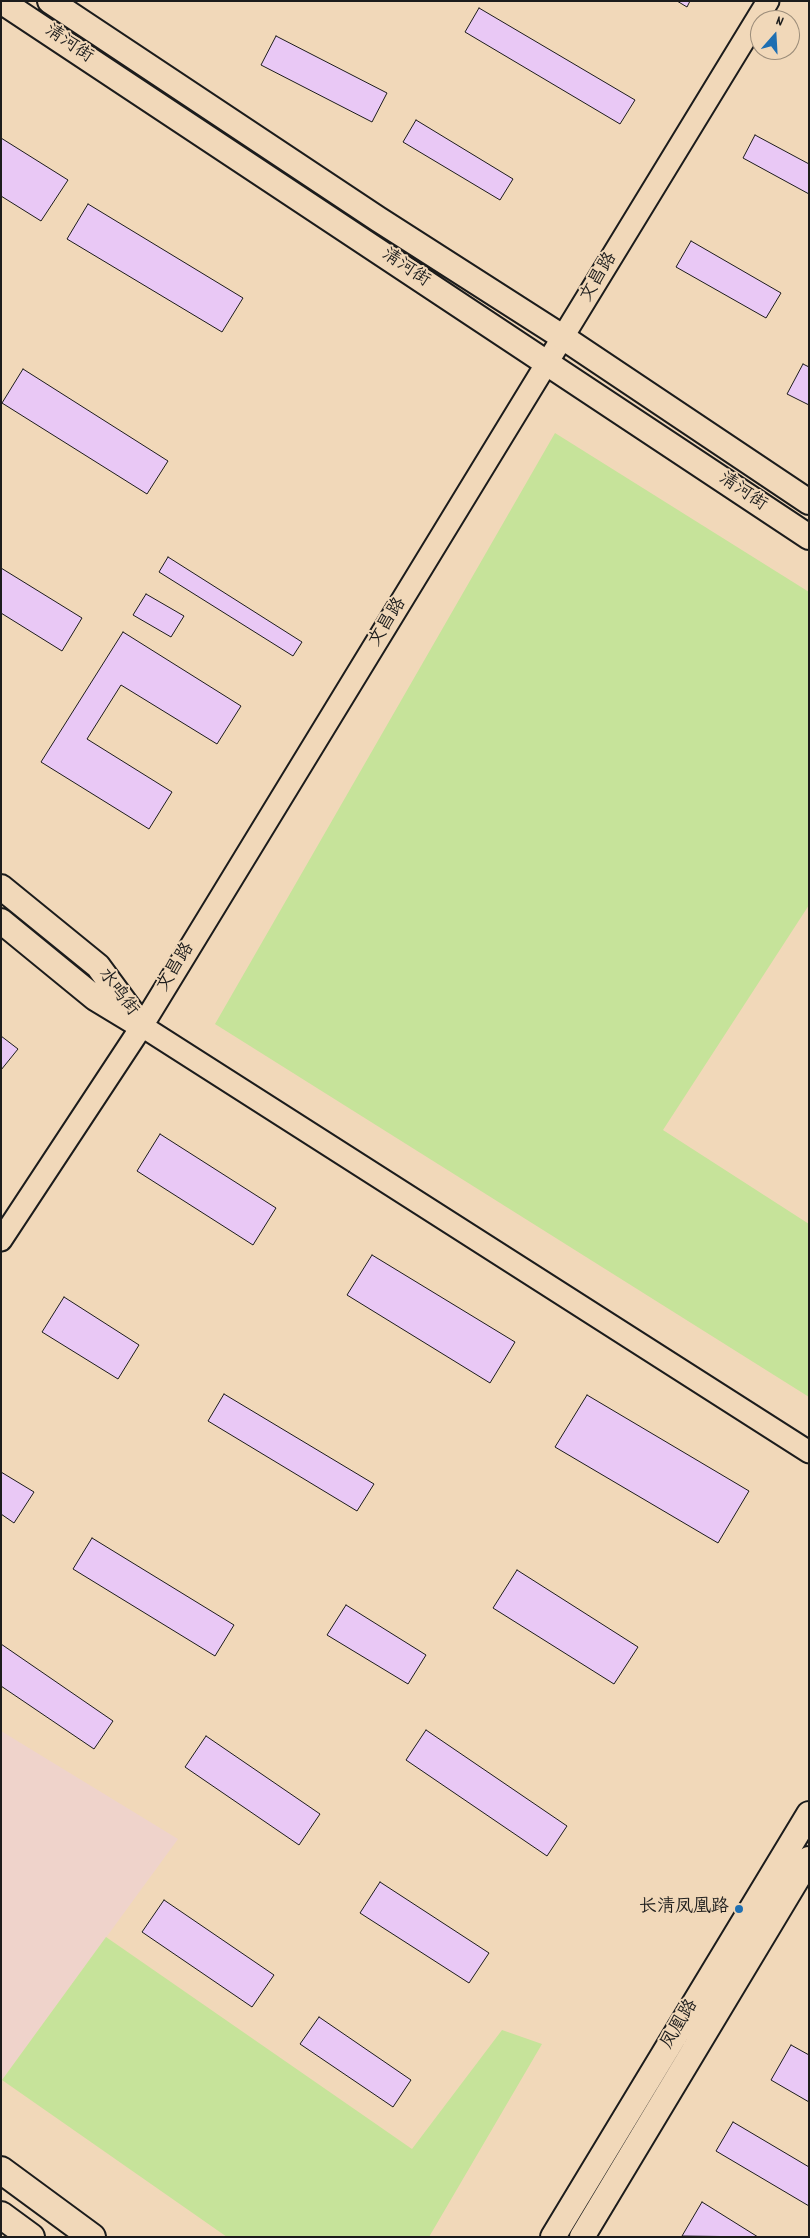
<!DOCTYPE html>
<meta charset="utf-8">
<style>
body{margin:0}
#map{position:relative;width:810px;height:2238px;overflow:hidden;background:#f1d8b9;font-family:Dekko,sans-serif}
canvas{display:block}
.frame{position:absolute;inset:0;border:2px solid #1c1c1c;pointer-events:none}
.north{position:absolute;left:750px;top:10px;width:50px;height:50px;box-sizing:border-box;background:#f1d8b9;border:1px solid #9c8d7a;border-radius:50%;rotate:19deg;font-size:14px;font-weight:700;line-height:20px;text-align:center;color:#1c1c1c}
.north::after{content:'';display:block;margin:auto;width:18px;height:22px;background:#1f6fb2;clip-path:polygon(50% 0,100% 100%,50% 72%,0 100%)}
</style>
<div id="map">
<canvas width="810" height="2238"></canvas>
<div class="frame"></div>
<div class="north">N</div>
</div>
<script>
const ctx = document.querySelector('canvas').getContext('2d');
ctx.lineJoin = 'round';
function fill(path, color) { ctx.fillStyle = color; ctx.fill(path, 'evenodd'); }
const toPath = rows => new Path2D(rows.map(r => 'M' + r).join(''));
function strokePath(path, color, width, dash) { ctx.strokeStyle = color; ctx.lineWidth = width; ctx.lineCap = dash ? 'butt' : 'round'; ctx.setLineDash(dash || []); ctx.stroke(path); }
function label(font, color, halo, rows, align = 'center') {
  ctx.font = font + ' Dekko,"LXGW WenKai TC",sans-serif'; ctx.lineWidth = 4; ctx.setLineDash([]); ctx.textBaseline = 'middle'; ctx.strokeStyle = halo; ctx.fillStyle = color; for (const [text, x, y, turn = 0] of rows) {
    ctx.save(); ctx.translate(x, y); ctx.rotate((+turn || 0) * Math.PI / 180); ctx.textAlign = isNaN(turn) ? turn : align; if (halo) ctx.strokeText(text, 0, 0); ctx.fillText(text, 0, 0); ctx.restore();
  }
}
fill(toPath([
 [1,1731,178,1839,2,2080,1,2080]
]), '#efd3cb');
fill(toPath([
 [555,433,809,592,809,905,663,1130,809,1224,809,1397,215,1024],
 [106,1937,412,2149,502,2030,542,2044,429,2237,227,2237,2,2080]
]), '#c6e39a');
const building = toPath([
 [677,1,690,1,687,7,677,1],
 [479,8,635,100,620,124,465,32,479,8],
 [276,36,387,93,372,122,261,65,276,36],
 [416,120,513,179,500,200,403,142,416,120],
 [755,135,809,164,809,194,743,158,755,135],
 [1,138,68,180,41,221,1,196,1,138],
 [88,204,243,298,222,332,67,239,88,204],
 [691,241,781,293,766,318,676,267,691,241],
 [803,364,809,367,809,405,787,394,803,364],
 [23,369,168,461,147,494,2,403,23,369],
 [168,557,302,642,293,656,159,572,168,557],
 [1,568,82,618,62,651,1,613,1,568],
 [146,594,184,616,171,637,133,615,146,594],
 [123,632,241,706,217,744,121,685,87,739,172,792,149,829,41,762,123,632],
 [1,1036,18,1049,1,1070,1,1036],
 [160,1134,276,1208,253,1245,137,1171,160,1134],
 [372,1255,515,1342,490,1383,347,1295,372,1255],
 [64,1297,139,1345,118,1379,42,1332,64,1297],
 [224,1394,374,1484,357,1511,208,1421,224,1394],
 [587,1395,749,1491,718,1543,555,1447,587,1395],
 [1,1472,34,1492,14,1523,1,1514,1,1472],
 [92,1538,234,1625,215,1656,73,1569,92,1538],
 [517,1570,638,1647,614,1684,493,1608,517,1570],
 [346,1605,426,1655,408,1684,327,1635,346,1605],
 [1,1644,113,1721,94,1749,1,1686,1,1644],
 [426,1730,567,1826,547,1856,406,1760,426,1730],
 [206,1736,320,1814,299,1845,185,1767,206,1736],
 [380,1882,489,1953,469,1983,360,1913,380,1882],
 [164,1900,274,1975,252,2007,142,1932,164,1900],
 [319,2017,411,2080,393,2107,300,2044,319,2017],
 [791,2045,809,2055,809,2102,771,2080,791,2045],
 [733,2122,809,2167,809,2206,716,2151,733,2122],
 [702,2202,758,2237,682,2236,702,2202]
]);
fill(building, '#e9c8f5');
strokePath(building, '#1c1c1c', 1);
const tertiary = toPath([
 [142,1026,809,1452],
 [1,1240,142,1026,768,1]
]);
const secondary = toPath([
 [1,1,809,537],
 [50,1,378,219,564,338,809,502],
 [1,887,98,966,142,1026],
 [1,921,95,998,133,1021],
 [553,2237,809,1814],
 [582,2237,809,1859]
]);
const primary = toPath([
 [1,2170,92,2237],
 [1,2215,31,2237]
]);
strokePath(tertiary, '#1c1c1c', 25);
strokePath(secondary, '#1c1c1c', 28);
strokePath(primary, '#1c1c1c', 30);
strokePath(tertiary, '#f1d8b9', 21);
strokePath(secondary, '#f1d8b9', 24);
strokePath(primary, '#f1d8b9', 26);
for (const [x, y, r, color] of [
 [739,1909,5,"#1f6fb2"]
]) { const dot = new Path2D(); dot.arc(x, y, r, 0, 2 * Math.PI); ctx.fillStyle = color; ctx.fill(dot); strokePath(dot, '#f1d8b9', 2); }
label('18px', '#1c1c1c', '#f1d8b9', [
 ["清河街",68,45,34],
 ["清河街",405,269,34],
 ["文昌路",600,278,-59],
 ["清河街",742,493,34],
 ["文昌路",389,623,-58],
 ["文昌路",177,968,-58],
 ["水鸣街",117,993,53],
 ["凤凰路",681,2025,-59]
]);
label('18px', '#1c1c1c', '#f1d8b9', [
 ["长清凤凰路",729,1909]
], 'right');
</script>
